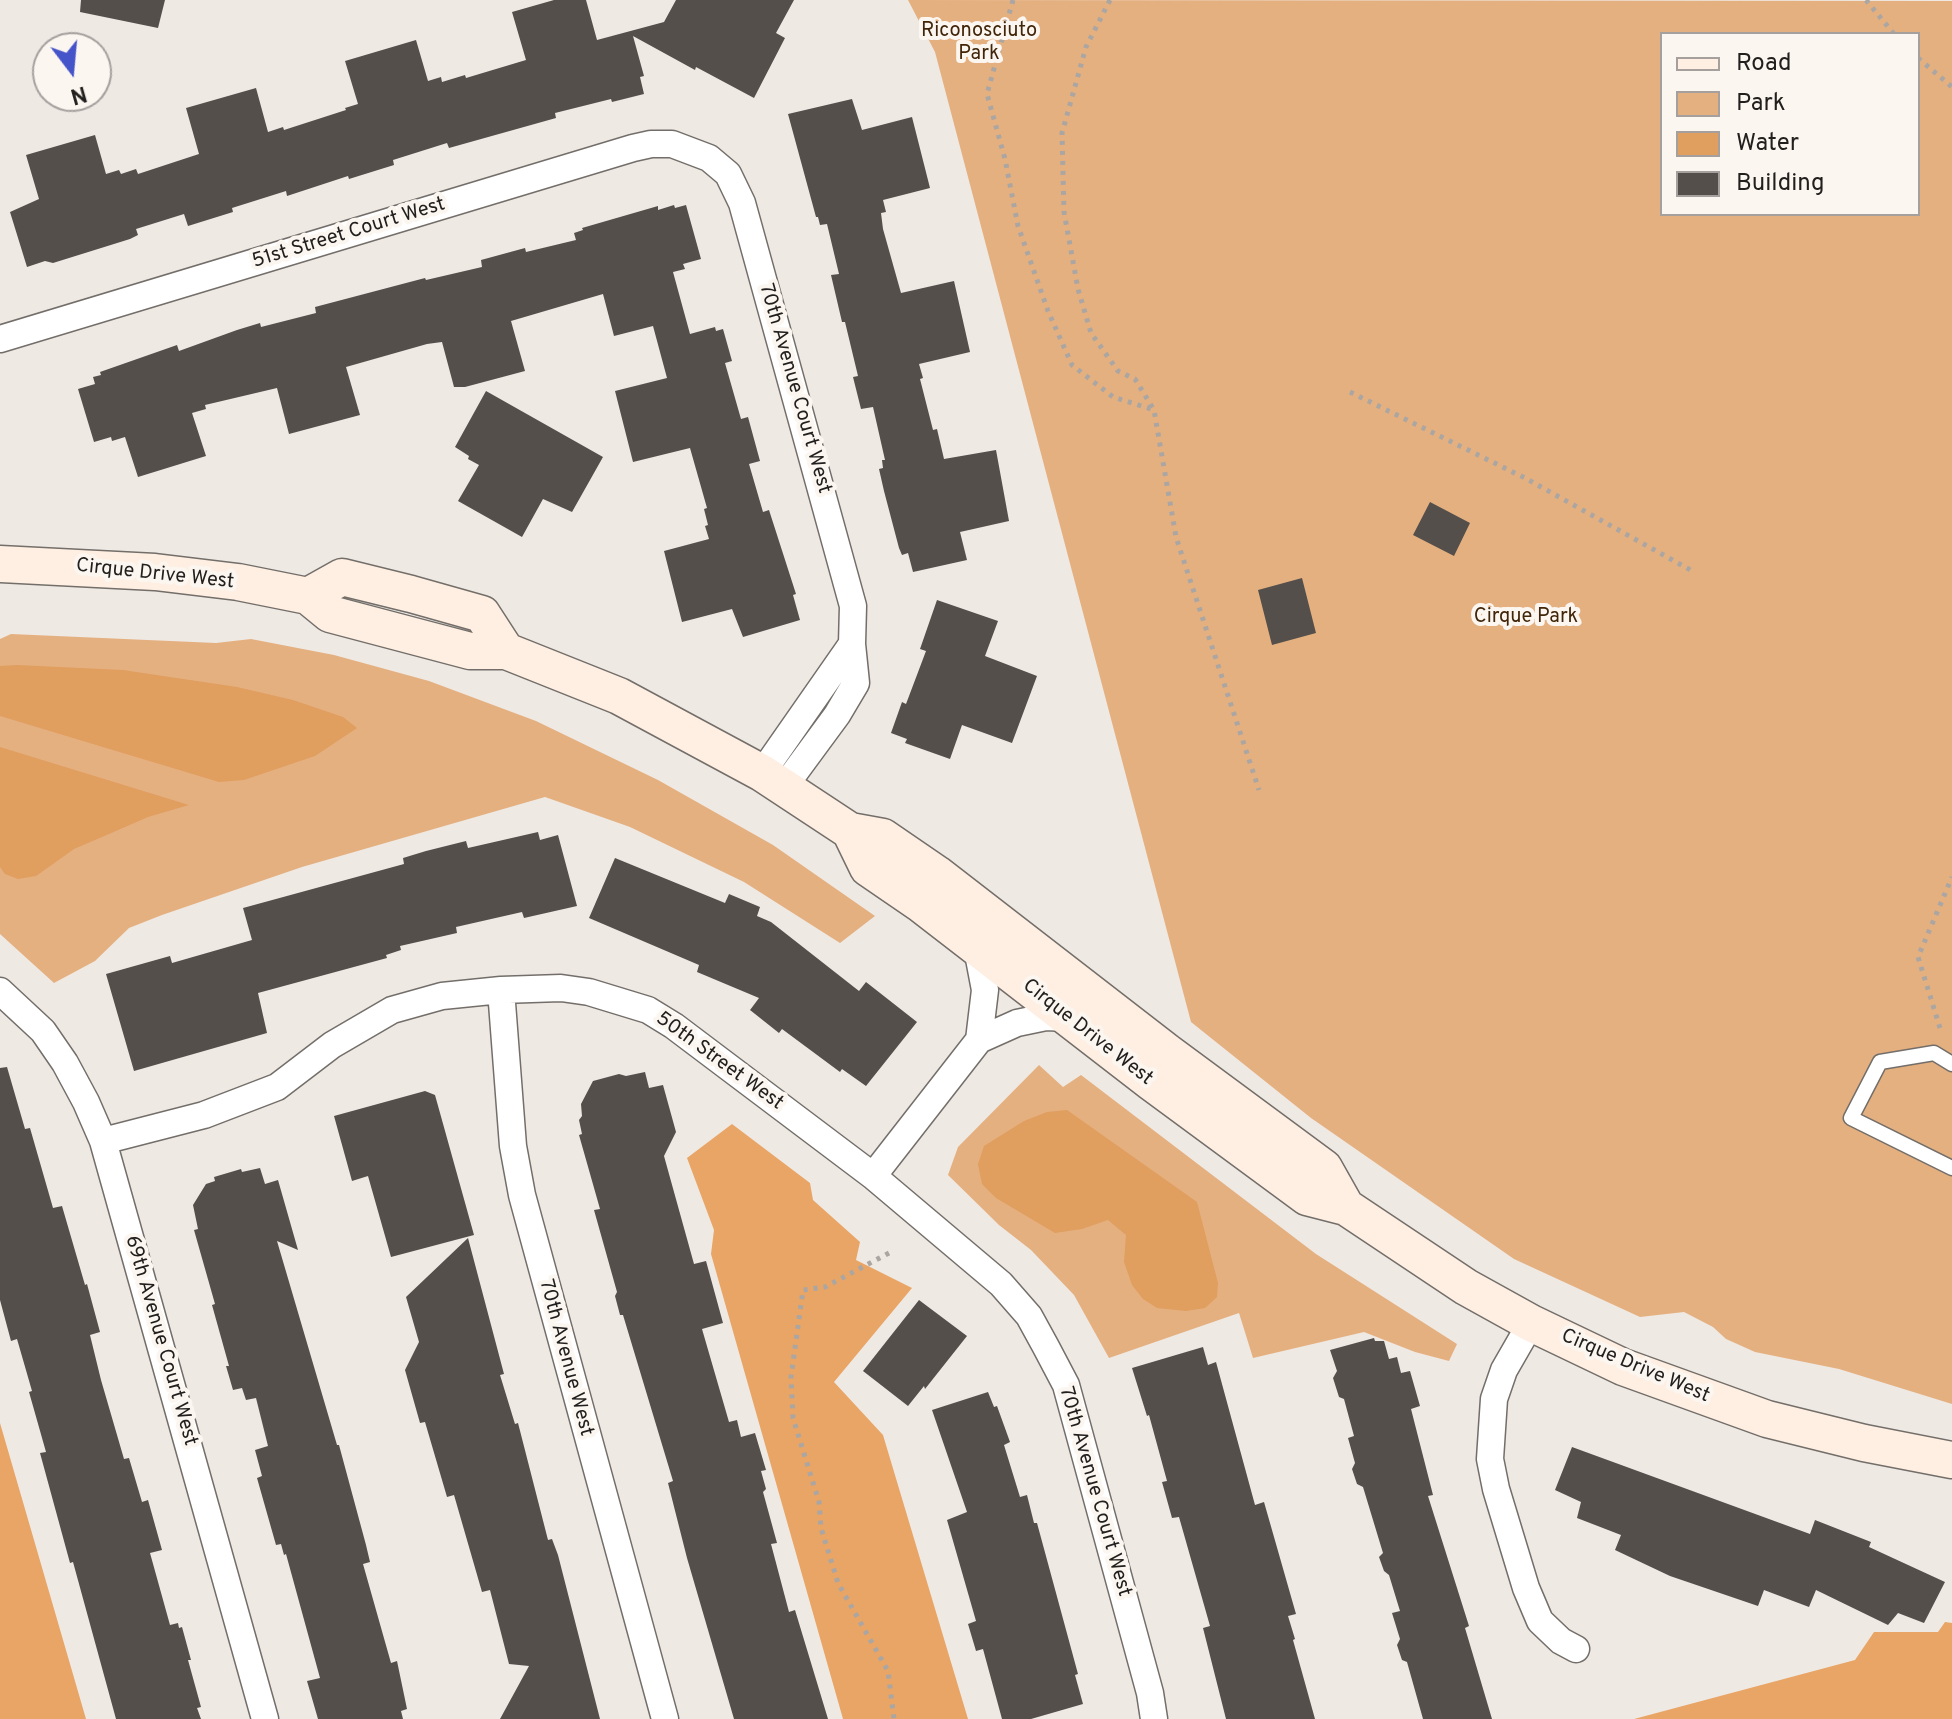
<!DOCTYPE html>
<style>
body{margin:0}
#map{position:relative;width:1952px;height:1719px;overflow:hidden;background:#efe9e4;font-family:Overpass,sans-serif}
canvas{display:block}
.legend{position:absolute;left:1660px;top:32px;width:260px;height:184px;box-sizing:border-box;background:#fcf6f1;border:2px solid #a5a09d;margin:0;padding:10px 14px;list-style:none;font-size:24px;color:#22201e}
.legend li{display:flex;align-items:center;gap:16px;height:40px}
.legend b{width:40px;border:2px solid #a5a09d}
.north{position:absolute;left:32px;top:32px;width:80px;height:80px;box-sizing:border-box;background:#fcf6f1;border:2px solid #a5a09d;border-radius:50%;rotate:164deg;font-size:22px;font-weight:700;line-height:32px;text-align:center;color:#22201e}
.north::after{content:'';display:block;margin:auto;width:28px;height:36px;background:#4654c9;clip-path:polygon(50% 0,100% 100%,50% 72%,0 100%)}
</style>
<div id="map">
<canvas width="1952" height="1719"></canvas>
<ul class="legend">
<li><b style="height:10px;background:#feefe2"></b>Road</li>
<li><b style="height:22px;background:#e5b080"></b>Park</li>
<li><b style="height:22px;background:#e09e5f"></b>Water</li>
<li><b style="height:22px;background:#544f4b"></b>Building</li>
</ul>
<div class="north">N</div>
</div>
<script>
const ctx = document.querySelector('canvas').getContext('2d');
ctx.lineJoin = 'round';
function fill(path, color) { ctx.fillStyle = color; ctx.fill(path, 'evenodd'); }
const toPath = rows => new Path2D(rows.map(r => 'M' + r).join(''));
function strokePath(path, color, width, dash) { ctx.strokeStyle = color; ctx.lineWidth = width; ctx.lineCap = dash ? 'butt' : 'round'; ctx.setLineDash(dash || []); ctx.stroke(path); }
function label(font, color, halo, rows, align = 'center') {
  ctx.font = font + ' Overpass,sans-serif'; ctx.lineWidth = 8; ctx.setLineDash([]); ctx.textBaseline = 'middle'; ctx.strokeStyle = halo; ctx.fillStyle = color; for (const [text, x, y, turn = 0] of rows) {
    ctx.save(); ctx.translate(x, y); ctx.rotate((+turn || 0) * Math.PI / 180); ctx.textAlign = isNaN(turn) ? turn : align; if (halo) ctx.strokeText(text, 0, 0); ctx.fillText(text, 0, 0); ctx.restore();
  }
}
fill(toPath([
 [908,0,1952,1,1952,1404,1839,1369,1755,1352,1726,1339,1713,1327,1684,1312,1640,1317,1514,1259,1311,1118,1191,1022,935,52],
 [1662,34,1918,34,1918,214,1662,214],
 [11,634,216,643,251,639,334,655,429,681,536,721,658,780,773,845,875,916,840,943,744,882,630,827,545,797,302,867,162,915,129,928,95,961,54,983,0,934,0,639],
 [1039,1065,1063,1087,1081,1075,1316,1254,1457,1344,1449,1361,1415,1352,1364,1332,1253,1358,1239,1313,1109,1358,1074,1295,1031,1250,999,1225,948,1175,958,1147]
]), '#e5b080');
fill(toPath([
 [732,1124,810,1183,813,1200,860,1242,856,1260,912,1288,834,1382,883,1435,968,1719,843,1719,711,1254,714,1230,687,1158],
 [0,1423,86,1719,0,1719],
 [1945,1622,1952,1623,1952,1719,1634,1719,1855,1660,1874,1632,1938,1632]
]), '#e8a566');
fill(toPath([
 [17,665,123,670,237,687,293,700,343,717,357,728,315,756,244,780,219,782,0,716,0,666],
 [0,747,189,805,148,817,109,834,74,849,36,876,18,879,5,874,0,867],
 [1067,1110,1197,1202,1218,1283,1217,1297,1205,1308,1186,1311,1157,1308,1143,1299,1132,1285,1124,1262,1126,1235,1108,1220,1082,1229,1055,1233,996,1198,982,1184,978,1164,984,1146,1024,1121,1047,1112]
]), '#e09e5f');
fill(toPath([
 [81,0,165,0,158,28,80,12],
 [554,0,586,0,597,40,664,22,676,0,794,0,776,33,785,38,754,98,696,67,695,70,633,36,644,76,640,77,644,94,612,102,611,99,555,113,556,118,449,148,447,143,393,160,394,165,349,179,348,176,287,196,286,191,232,208,233,212,188,226,184,214,136,229,138,235,130,239,53,263,45,261,27,267,10,212,39,199,26,155,95,135,106,174,119,170,121,174,136,169,138,174,199,154,186,108,256,88,268,132,283,127,284,130,346,110,345,108,358,104,345,61,416,40,428,81,441,77,442,82,465,75,466,78,526,60,512,12],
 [852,99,862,130,912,117,930,188,883,200,886,212,881,213,883,229,901,293,954,281,970,352,919,364,923,378,920,379,933,430,937,429,944,459,996,450,1009,521,960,532,967,560,913,572,908,553,902,555,899,548,884,491,879,469,883,468,882,460,885,460,873,407,861,409,853,377,858,376,845,322,842,322,831,275,839,274,827,224,820,225,818,217,816,217,788,114],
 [674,205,675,208,686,205,701,259,683,264,685,269,673,272,690,334,715,327,716,331,723,329,732,361,725,363,741,419,748,417,760,461,749,464,763,512,769,510,796,594,793,595,800,620,743,637,732,609,682,622,664,551,709,539,705,526,708,525,704,509,707,508,690,448,633,462,615,391,667,378,653,326,614,336,603,294,511,321,525,371,465,387,454,387,442,342,427,344,346,367,360,415,289,434,277,388,205,405,206,409,192,413,206,456,138,477,125,437,112,441,111,437,94,442,78,389,95,384,93,377,101,375,100,372,177,345,179,351,237,330,260,323,261,327,316,313,315,307,425,278,426,280,482,267,481,260,525,248,526,252,576,240,574,233,583,230,582,228,658,206,658,210],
 [486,391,603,457,572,512,543,499,522,537,458,501,479,465,468,459,469,456,455,447],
 [1430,502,1470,523,1454,556,1413,535],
 [1302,578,1316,633,1272,645,1258,590],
 [937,600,998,621,985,656,1037,676,1012,743,962,725,950,759,905,743,907,739,891,733,902,702,906,704,926,651,920,649],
 [538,832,540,840,558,835,577,906,524,918,522,912,456,927,457,933,400,946,401,950,386,955,387,958,258,993,267,1033,134,1071,106,974,170,956,172,963,252,940,243,908,404,864,403,858,426,851,466,841,468,848],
 [615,858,725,903,729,894,760,907,757,916,771,922,859,991,866,982,917,1022,866,1086,842,1069,840,1072,782,1029,779,1033,750,1010,759,998,697,972,699,965,589,918],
 [7,1067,25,1129,30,1128,53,1208,62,1206,85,1285,87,1284,100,1332,90,1335,101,1380,124,1459,129,1458,142,1502,148,1500,162,1550,150,1553,170,1625,178,1623,179,1628,182,1627,191,1660,188,1660,201,1707,197,1708,201,1719,116,1719,73,1562,70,1563,40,1453,46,1452,29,1392,32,1391,17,1339,11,1341,0,1300,0,1068],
 [645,1072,649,1088,663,1085,676,1132,664,1156,694,1264,706,1261,723,1323,702,1329,729,1422,737,1420,741,1437,755,1433,766,1470,761,1471,766,1489,763,1492,777,1543,771,1544,789,1612,795,1610,828,1719,734,1719,687,1558,668,1483,673,1481,623,1315,620,1315,615,1296,617,1292,594,1210,600,1209,579,1135,582,1134,579,1120,582,1116,581,1104,593,1081,619,1074,626,1076],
 [425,1091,435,1095,474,1235,391,1257,368,1176,352,1181,334,1116],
 [260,1168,265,1184,278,1180,298,1250,277,1241,337,1445,339,1445,366,1545,370,1562,363,1564,391,1663,397,1661,407,1709,401,1711,403,1719,318,1719,307,1681,320,1678,286,1554,284,1555,281,1544,276,1545,257,1478,262,1476,255,1450,268,1446,256,1398,246,1400,242,1388,233,1390,226,1366,229,1366,212,1305,215,1304,194,1230,198,1229,193,1205,206,1184,215,1181,214,1177,241,1169,242,1172],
 [468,1238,504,1374,500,1375,515,1424,518,1423,548,1540,552,1539,558,1555,600,1719,500,1719,529,1666,509,1664,490,1590,482,1592,454,1495,447,1497,425,1422,420,1423,405,1370,419,1342,406,1297],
 [919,1300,967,1336,925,1389,924,1386,908,1406,863,1371],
 [1374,1338,1375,1341,1384,1341,1389,1359,1397,1357,1401,1373,1410,1371,1420,1406,1411,1409,1433,1495,1428,1496,1469,1626,1465,1628,1492,1719,1423,1719,1407,1662,1402,1660,1397,1645,1400,1639,1392,1613,1400,1611,1389,1575,1384,1571,1379,1557,1383,1553,1363,1487,1357,1484,1352,1469,1355,1463,1348,1438,1354,1436,1344,1399,1339,1397,1333,1378,1337,1371,1330,1350],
 [1203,1347,1208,1365,1216,1362,1255,1505,1264,1502,1296,1614,1288,1616,1295,1639,1293,1640,1315,1719,1226,1719,1203,1628,1210,1626,1179,1517,1172,1518,1162,1482,1167,1481,1149,1415,1147,1416,1132,1368],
 [988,1392,994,1407,997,1406,1010,1442,1004,1445,1020,1497,1027,1495,1034,1523,1037,1523,1078,1674,1075,1675,1083,1704,1031,1719,1002,1719,983,1649,976,1651,968,1624,976,1621,947,1520,967,1512,932,1410],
 [1572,1447,1810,1534,1815,1520,1871,1542,1869,1547,1945,1582,1924,1623,1898,1613,1888,1625,1816,1590,1809,1607,1764,1590,1758,1606,1670,1576,1615,1550,1621,1535,1577,1518,1581,1502,1555,1490]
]), '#544f4b');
const lane = toPath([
 [1952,1064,1934,1053,1880,1062,1851,1118,1952,1168]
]);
const street = toPath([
 [0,339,633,148,651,144,672,144,709,158,728,174,742,203,853,606,852,644,856,683,837,715,784,787],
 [762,773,852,644],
 [977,948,985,990,979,1040],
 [501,990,513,1146,522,1195,665,1719],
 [0,991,43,1031,65,1063,86,1102,103,1141,265,1719],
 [1068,1018,1046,1017,1017,1023,979,1040,873,1176,1001,1284,1029,1316,1046,1347,1066,1385,1150,1693,1154,1719],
 [103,1141,204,1115,277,1087,332,1045,392,1010,442,996,501,990,561,988,589,992,648,1010,674,1026,873,1176],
 [1531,1323,1504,1370,1494,1399,1490,1459,1496,1489,1526,1588,1540,1621,1561,1641,1576,1649]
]);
const secondary = toPath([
 [0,564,155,572,238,582,308,596,330,614,470,651,506,651,619,696,762,773,850,831,883,837,937,874,1167,1052,1324,1168,1346,1207],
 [308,596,342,577,411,594,482,614,506,651],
 [850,831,868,868,922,905,1151,1082,1307,1197,1346,1207,1466,1287,1531,1323,1623,1367,1767,1419,1864,1443,1952,1460]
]);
strokePath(lane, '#736e69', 17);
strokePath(street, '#736e69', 29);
strokePath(secondary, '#736e69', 39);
strokePath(toPath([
 [1013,0,987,94,1005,159,1018,226,1048,311,1072,365,1113,397,1154,410],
 [1110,0,1086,47,1062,133,1064,212,1078,289,1091,333,1118,371,1135,379,1154,410,1176,537,1259,790],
 [1866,0,1894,34],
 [1918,58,1952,87],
 [1350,392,1525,478,1694,572],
 [1940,1028,1918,957,1952,877],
 [889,1253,825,1287,803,1290,791,1377,793,1418,819,1502,821,1528,838,1583,888,1671,894,1719]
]), '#aba6a2', 5, [4, 6]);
strokePath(lane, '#fff', 14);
strokePath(street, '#fff', 26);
strokePath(secondary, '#feefe2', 36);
label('20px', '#402509', '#fcf6f1', [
 ["Riconosciuto",979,32],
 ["Park",979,55],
 ["Cirque Park",1526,618]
]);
label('20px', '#22201e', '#fcf6f1', [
 ["51st Street Court West",349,234,-17],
 ["70th Avenue Court West",794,389,74],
 ["Cirque Drive West",155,575,6],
 ["Cirque Drive West",1087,1033,38],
 ["50th Street West",719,1062,36],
 ["69th Avenue Court West",160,1341,74],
 ["70th Avenue West",565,1358,75],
 ["Cirque Drive West",1635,1367,23],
 ["70th Avenue Court West",1094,1492,74]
]);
</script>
